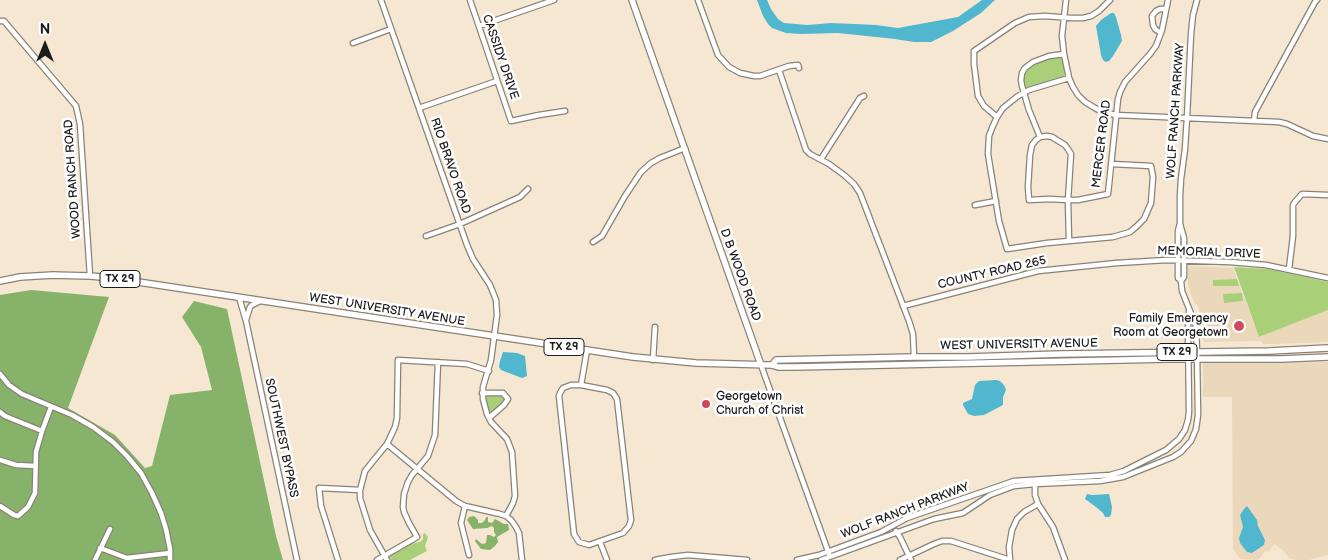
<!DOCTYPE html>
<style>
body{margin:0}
#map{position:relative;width:1328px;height:560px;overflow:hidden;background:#f6e7d2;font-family:"Balsamiq Sans",sans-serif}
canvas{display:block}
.north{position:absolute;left:20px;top:20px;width:50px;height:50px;-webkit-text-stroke:4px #fff;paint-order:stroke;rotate:0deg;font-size:14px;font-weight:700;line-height:20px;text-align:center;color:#1c1c1c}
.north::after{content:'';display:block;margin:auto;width:18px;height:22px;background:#1c1c1c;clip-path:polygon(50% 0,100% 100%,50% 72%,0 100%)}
</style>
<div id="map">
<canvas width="1328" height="560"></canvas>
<div class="north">N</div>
</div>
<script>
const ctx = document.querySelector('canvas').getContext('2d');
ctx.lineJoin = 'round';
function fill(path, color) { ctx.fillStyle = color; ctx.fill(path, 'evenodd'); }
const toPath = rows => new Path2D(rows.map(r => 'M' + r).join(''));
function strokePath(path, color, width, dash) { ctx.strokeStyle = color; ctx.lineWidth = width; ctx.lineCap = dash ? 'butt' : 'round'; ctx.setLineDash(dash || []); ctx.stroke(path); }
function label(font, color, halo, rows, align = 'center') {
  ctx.font = font + ' "Balsamiq Sans",sans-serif'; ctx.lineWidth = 5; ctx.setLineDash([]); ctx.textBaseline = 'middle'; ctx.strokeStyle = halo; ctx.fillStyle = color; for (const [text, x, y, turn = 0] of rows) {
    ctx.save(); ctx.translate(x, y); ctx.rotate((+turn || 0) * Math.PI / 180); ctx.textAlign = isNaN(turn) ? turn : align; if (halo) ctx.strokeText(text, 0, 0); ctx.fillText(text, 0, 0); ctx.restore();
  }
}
fill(toPath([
 [1188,266,1233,268,1259,337,1328,310,1328,342,1275,344,1263,344,1261,341,1205,342,1201,337,1200,312,1197,304,1195,304,1190,293,1188,285],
 [1328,362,1328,555,1309,560,1295,560,1289,558,1284,551,1274,544,1268,552,1265,551,1259,559,1255,560,1240,559,1233,549,1232,397,1203,397,1203,363]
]), '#ebd8ba');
fill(toPath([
 [1054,57,1060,57,1063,59,1065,74,1063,77,1046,82,1027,89,1025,88,1023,77,1028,69,1035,63],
 [1234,267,1268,269,1328,282,1328,310,1259,337],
 [1237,279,1239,286,1213,286,1213,280],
 [1242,293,1243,301,1224,303,1223,294],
 [487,395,501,395,505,397,506,400,491,413,488,412,485,397],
 [425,533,428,537,425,546,427,551,410,560,391,560,390,556,413,543,420,542,423,539,423,534]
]), '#aacf79');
fill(toPath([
 [31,290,109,297,68,408,115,435,145,468,152,466,170,395,212,390,201,347,182,317,194,301,227,309,276,536,283,560,0,560,0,295],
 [474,516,478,520,478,523,482,523,485,520,486,517,488,517,488,522,492,523,495,519,504,524,508,524,509,530,497,537,498,542,495,546,490,550,481,549,475,541,476,539,482,544,486,543,487,535,490,535,494,537,496,535,494,532,494,528,492,526,487,528,473,529,467,520,469,517]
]), '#87b269');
fill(toPath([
 [757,0,767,0,771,9,778,19,784,23,807,25,831,23,876,25,898,28,958,17,982,0,995,0,981,13,953,31,931,42,914,42,895,39,838,33,801,34,786,33,772,28,768,24,763,16],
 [1111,13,1114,13,1116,17,1121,35,1122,41,1113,56,1109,61,1106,62,1103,60,1101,55,1096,26,1101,20],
 [503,352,517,353,525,356,527,376,522,378,501,370,499,367,500,361],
 [996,380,1000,381,1004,385,1006,390,1003,397,1003,405,984,415,974,416,968,414,963,405,963,403,972,399,975,385,979,381],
 [1087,494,1092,495,1109,494,1112,507,1111,515,1109,517,1105,517,1103,513,1096,507,1085,499],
 [1247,506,1257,520,1258,526,1265,540,1264,545,1252,553,1247,552,1240,543,1239,538,1243,527,1240,515,1244,509]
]), '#50b7ce');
const minor = toPath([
 [381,0,467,245,473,259,490,285,496,300,497,315,491,360,483,387,483,399,487,414,491,422,507,439,512,452,515,496,513,503,506,516],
 [470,0,511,121,539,115,565,111],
 [698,0,718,55,729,67,740,73,754,76,760,76,789,66,798,65,799,68],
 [1066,0,1062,36,1064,54,1069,78,1073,87,1078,95,1085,102,1095,108,1103,112,1116,115,1279,122,1287,124,1313,136,1328,139],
 [0,21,4,21,76,106,80,124,90,276],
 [479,26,554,0],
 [1161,33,1155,29,1153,25,1152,16,1156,11,1160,9,1166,9],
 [353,43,391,29],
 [779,70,806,150,810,154,829,164,844,175,854,184,860,193,909,321,913,334,914,357],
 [1069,78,1029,90,1018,96,1003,108,997,117,992,128,989,136,988,154,999,221,1007,249,1047,243,1113,237,1130,232,1137,226,1144,219,1151,203,1153,177,1151,166,1112,164],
 [419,108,497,81],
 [997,117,984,106,978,96,974,64,974,51,1015,23,1029,17,1045,16,1071,18,1083,18,1091,16,1099,11,1110,0],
 [1254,121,1255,112,1315,2,1317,0],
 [1040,137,1029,110,1022,86,1021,80,1022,73,1025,68,1033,62,1049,56,1064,54],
 [821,159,860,98,864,96],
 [975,205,996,201],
 [1180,224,1184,238,1184,277,1181,281],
 [426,236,460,224,520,197,528,189],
 [1069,241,1068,200,1071,154,1068,149,1065,145,1052,137,1047,136,1040,137,1036,140,1032,145,1030,155,1028,187,1029,200,1049,199,1068,200,1078,200,1108,194,1118,99,1120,92,1125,82,1150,54,1156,46,1162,30,1168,0],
 [593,242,602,236,625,196,641,172,651,163,660,158,685,148],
 [1289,269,1293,236,1293,205,1295,202,1302,194,1328,195],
 [239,297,246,321,297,560],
 [903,306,1038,271,1117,263,1167,260,1230,262,1266,265,1328,278],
 [246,320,250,307,252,305,260,301],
 [653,360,655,327],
 [761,365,829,554],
 [0,374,9,385,22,394,72,415,93,427,113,442,127,456,141,473,152,493,161,513,166,529,170,549,170,560],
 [571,385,581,385,607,390,613,393,617,399,631,520,629,526,623,533,589,545,579,542,574,534,566,460,559,396,560,393,563,388,571,385],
 [581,385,587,350],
 [482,393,503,393,508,399,504,405,489,418],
 [0,412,5,416,42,431],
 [387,444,456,501,465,506,500,514,506,516,511,520,516,527,519,533,522,560],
 [0,460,16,465,35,466],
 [1035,483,1035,495,1038,504,1053,527,1065,560],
 [0,506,14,515,18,516,28,507,35,493,36,452,42,431,51,407],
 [465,506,461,523,469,555],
 [896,531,900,537,911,560],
 [600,542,607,560],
 [100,548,127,558,170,553],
 [95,560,110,529],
 [338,560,321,506,319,488,360,490],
 [377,560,417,537,409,523,404,512,403,507,404,494,408,482,412,475,428,456,435,435,438,362],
 [387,560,370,530,360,498,360,490,365,471,387,444,395,427,397,418,398,360,467,364,489,371],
 [655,560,671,557,688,555,747,560],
 [797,560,819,555,881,532,907,518,1014,481,1110,475,1124,471,1166,450,1179,439,1185,430,1188,420,1189,412,1188,327,1189,311],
 [821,560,934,519,963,513,990,495,1014,486,1035,484,1100,481,1123,477,1173,457,1181,452,1191,441,1196,429,1198,415,1197,352,1196,326,1182,291,1181,281,1178,278,1178,231,1180,223,1180,195,1181,179,1185,149,1187,118,1191,34,1193,15,1197,0],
 [900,560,934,544,942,541,951,541,1010,560,1009,547,1012,530,1017,519,1024,512,1038,504]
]);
const major = toPath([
 [632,0,761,365],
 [0,281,20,277,53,275,90,276,112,278,633,357,696,363,772,365,778,367,795,367,1168,359,1281,359,1328,357],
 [772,365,776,360,914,357,968,357,1061,354,1269,351,1328,348]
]);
strokePath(minor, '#898277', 7);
strokePath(major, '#898277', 8);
strokePath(minor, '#fff', 4.5);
strokePath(major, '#fff', 5.5);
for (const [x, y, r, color] of [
 [1239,326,6,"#d1495b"],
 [706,404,5,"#d1495b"]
]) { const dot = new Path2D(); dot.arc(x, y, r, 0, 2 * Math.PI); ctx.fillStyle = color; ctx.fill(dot); strokePath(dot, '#fff', 2); }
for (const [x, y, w] of [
 [120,279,40],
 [564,347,40],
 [1177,352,40]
]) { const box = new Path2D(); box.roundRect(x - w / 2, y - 8.5, w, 17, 4); ctx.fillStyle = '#fff'; ctx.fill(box); strokePath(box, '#1c1c1c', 1); }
label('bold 11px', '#1c1c1c', null, [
 ["TX 29",120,279],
 ["TX 29",564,347],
 ["TX 29",1177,352]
]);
label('12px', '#1c1c1c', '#fff', [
 ["CASSIDY DRIVE",500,57,71],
 ["WOLF RANCH PARKWAY",1176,111,-86],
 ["MERCER ROAD",1102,144,-83],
 ["RIO BRAVO ROAD",450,166,71],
 ["WOOD RANCH ROAD",73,179,-94],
 ["MEMORIAL DRIVE",1209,253,2],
 ["COUNTY ROAD 265",992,273,-13],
 ["D B WOOD ROAD",740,275,70],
 ["WEST UNIVERSITY AVENUE",387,310,9],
 ["WEST UNIVERSITY AVENUE",1019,345,-1],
 ["SOUTHWEST BYPASS",281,438,78],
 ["WOLF RANCH PARKWAY",905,511,-21]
]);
label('12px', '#1c1c1c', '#fff', [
 ["Family Emergency",1228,319],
 ["Room at Georgetown",1228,333],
 ["Georgetown",716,397,"left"],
 ["Church of Christ",716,411,"left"]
], 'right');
</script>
